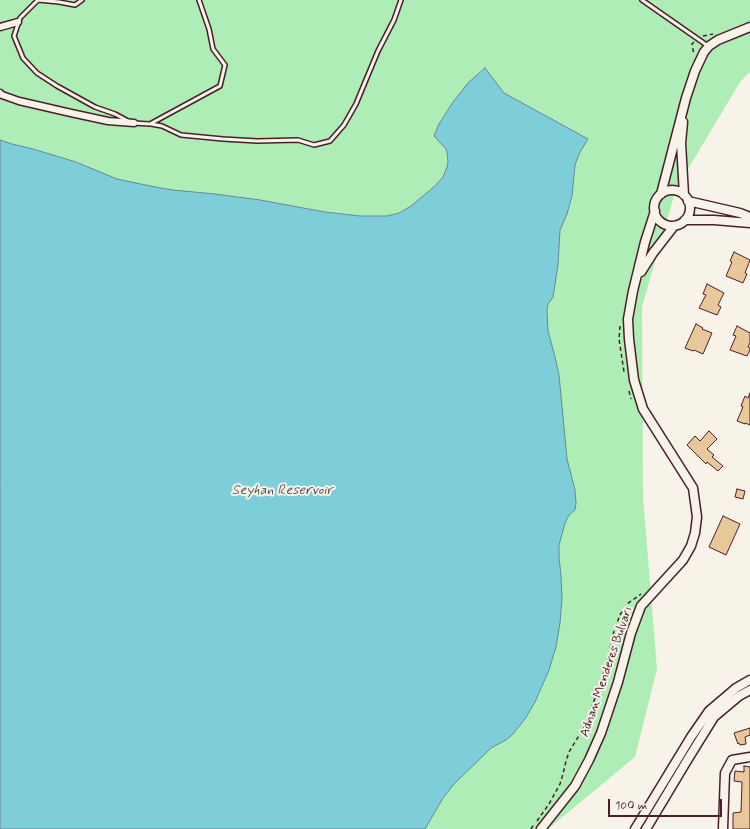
<!DOCTYPE html>
<meta charset="utf-8">
<style>
body{margin:0}
#map{position:relative;width:750px;height:829px;overflow:hidden;background:#f7f3e8;font-family:Mynerve,sans-serif}
canvas{display:block}
.scale{position:absolute;left:608px;top:799px;width:114px;height:18px;box-sizing:border-box;border:2px solid #4a1f2b;border-top:0;padding-left:5px;font-size:12px;line-height:14px;white-space:nowrap;color:#4a1f2b;-webkit-text-stroke:3px #f7f3e8;paint-order:stroke}
</style>
<div id="map">
<canvas width="750" height="829"></canvas>
<div class="scale">100 m</div>
</div>
<script>
const ctx = document.querySelector('canvas').getContext('2d');
ctx.lineJoin = 'round';
function fill(path, color) { ctx.fillStyle = color; ctx.fill(path, 'evenodd'); }
const toPath = rows => new Path2D(rows.map(r => 'M' + r).join(''));
function strokePath(path, color, width, dash) { ctx.strokeStyle = color; ctx.lineWidth = width; ctx.lineCap = dash ? 'butt' : 'round'; ctx.setLineDash(dash || []); ctx.stroke(path); }
function label(font, color, halo, rows, align = 'center') {
  ctx.font = font + ' Mynerve,sans-serif'; ctx.lineWidth = 4; ctx.setLineDash([]); ctx.textBaseline = 'middle'; ctx.strokeStyle = halo; ctx.fillStyle = color; for (const [text, x, y, turn = 0] of rows) {
    ctx.save(); ctx.translate(x, y); ctx.rotate((+turn || 0) * Math.PI / 180); ctx.textAlign = isNaN(turn) ? turn : align; if (halo) ctx.strokeText(text, 0, 0); ctx.fillText(text, 0, 0); ctx.restore();
  }
}
fill(toPath([
 [0,0,750,0,750,72,740,82,676,189,642,307,643,496,657,669,635,757,548,829,0,829],
 [750,684,750,687,728,701,642,829,639,829,693,740,711,713,727,698]
]), '#aeeeb6');
const water = toPath([
 [485,68,504,93,588,139,580,152,575,165,572,196,567,214,560,230,558,265,553,297,548,304,547,311,548,331,555,357,559,375,567,459,575,490,576,503,575,510,569,515,565,523,559,545,559,558,561,575,562,599,560,623,556,647,549,670,535,702,525,719,512,735,506,740,491,748,485,754,454,784,443,798,425,829,0,829,0,140,12,144,33,149,76,162,117,179,155,187,173,190,215,194,260,200,325,212,360,216,387,216,399,213,411,206,435,186,443,177,447,167,448,162,447,153,446,149,434,136,439,124,453,102,468,83,485,68]
]);
fill(water, '#7eceda');
strokePath(water, '#698894', 1);
const building = toPath([
 [734,252,750,260,745,273,747,274,743,283,726,276,732,262,730,261,734,252],
 [707,284,724,293,718,305,721,307,717,315,699,308,706,295,703,294,707,284],
 [696,324,703,328,702,329,712,333,703,354,694,350,693,351,685,348,696,324],
 [737,326,750,333,750,343,748,347,750,348,750,350,747,356,730,350,736,336,733,335,737,326],
 [750,393,750,425,745,423,745,424,737,421,743,407,741,406,745,396,748,398,750,393],
 [709,431,717,439,707,449,714,455,712,457,723,466,718,471,707,462,706,464,687,445,695,436,700,441,709,431],
 [737,489,745,491,743,499,735,497,737,489],
 [723,516,740,524,726,555,709,547,723,516],
 [750,728,750,735,745,737,746,744,740,745,739,743,738,744,734,733,750,728],
 [744,766,750,767,750,829,733,829,733,813,741,812,742,782,734,781,735,771,744,772,744,766]
]);
fill(building, '#e8c89a');
strokePath(building, '#4a1f2b', 1);
const lane = toPath([
 [82,0,75,5,59,2,38,0,20,18,14,36,23,58,37,73,57,86,95,107,115,114,128,121],
 [642,0,708,46],
 [133,123,150,124,220,86,225,65,213,49,209,29,199,0],
 [151,124,162,126,181,135,223,139,257,141,298,140,314,145,330,141,344,125,356,104,378,51,394,20,401,0]
]);
const street = toPath([
 [0,27,18,22],
 [0,93,2,95,19,101,71,113,108,121,134,123]
]);
const secondary = toPath([
 [683,122,681,143,684,195],
 '654 208a18 18 0 1 1 36 0a18 18 0 1 1-36 0Z',
 [661,194,686,98,695,71,704,52,709,46,718,40,750,27],
 [688,201,740,213,750,217],
 [685,220,714,220,750,223],
 [641,272,653,253,674,226],
 [541,829,575,786,589,760,601,733,618,682,631,633,641,606,683,560,691,546,695,533,697,517,693,488,643,409,634,380,629,339,628,319,633,291,645,242,655,211],
 [635,829,691,737,709,711,736,688,750,680],
 [646,829,688,759,714,717,739,696,750,690],
 [723,829,725,773,732,760,750,757]
]);
strokePath(lane, '#4a1f2b', 6);
strokePath(street, '#4a1f2b', 9);
strokePath(secondary, '#4a1f2b', 11);
strokePath(toPath([
 [703,36,713,34],
 [694,42,692,44,694,55],
 [652,205,654,197],
 [620,326,619,339,624,372],
 [629,391,631,399],
 [537,821,549,804,560,784,563,774,566,761,569,752,586,724,606,666,614,631,620,615,627,604,641,594],
 [531,829,534,824]
]), '#4a1f2b', 1.5, [4, 3]);
strokePath(lane, '#f7f3e8', 3);
strokePath(street, '#f7f3e8', 6);
strokePath(secondary, '#f7f3e8', 8);
label('13px', '#4a1f2b', '#f7f3e8', [
 ["Adnan Menderes Bulvarı",607,672,-71]
]);
label('italic 14px', '#5a5460', '#f7f3e8', [
 ["Seyhan Reservoir",282,491]
]);
</script>
